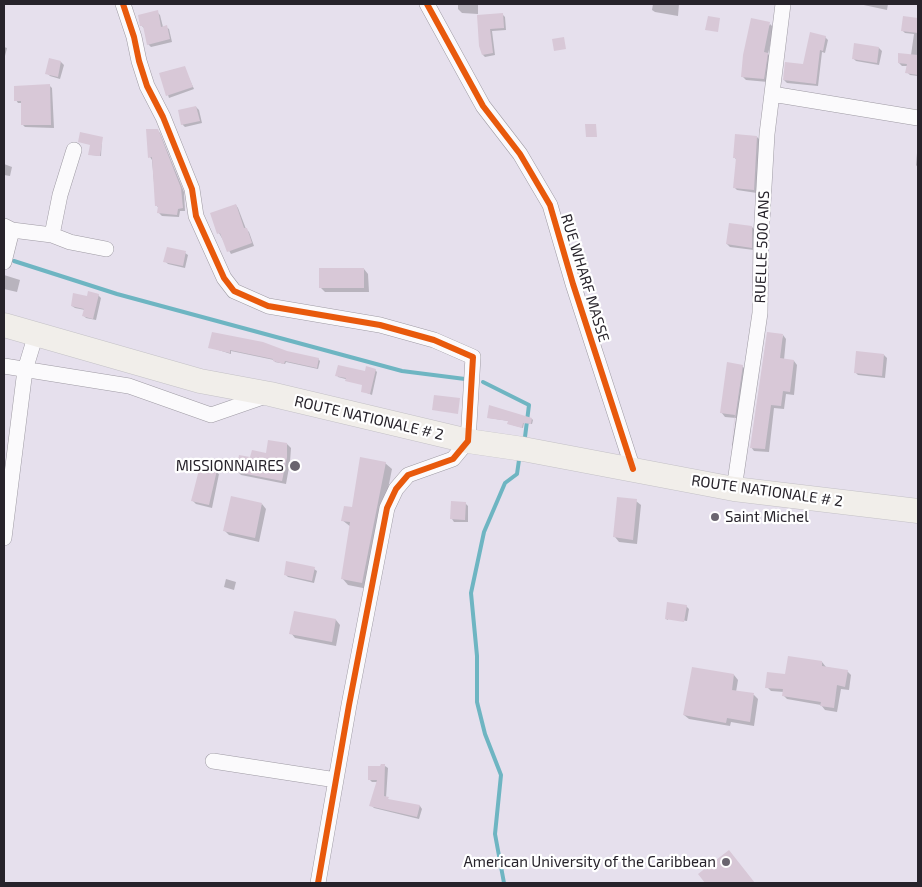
<!DOCTYPE html>
<style>
body{margin:0}
#map{position:relative;width:922px;height:887px;overflow:hidden;background:#e6e0ed;font-family:"Exo 2",sans-serif}
canvas{display:block}
.frame{position:absolute;inset:0;border:5px solid #27232b;pointer-events:none}
</style>
<div id="map">
<canvas width="922" height="887"></canvas>
<div class="frame"></div>
</div>
<script>
const ctx = document.querySelector('canvas').getContext('2d');
ctx.lineJoin = 'round';
function fill(path, color) { ctx.fillStyle = color; ctx.fill(path, 'evenodd'); }
const toPath = rows => new Path2D(rows.map(r => 'M' + r).join(''));
function strokePath(path, color, width, dash) { ctx.strokeStyle = color; ctx.lineWidth = width; ctx.lineCap = dash ? 'butt' : 'round'; ctx.setLineDash(dash || []); ctx.stroke(path); }
function label(font, color, halo, rows, align = 'center') {
  ctx.font = font + ' "Exo 2",sans-serif'; ctx.lineWidth = 4.5; ctx.setLineDash([]); ctx.textBaseline = 'middle'; ctx.strokeStyle = halo; ctx.fillStyle = color; for (const [text, x, y, turn = 0] of rows) {
    ctx.save(); ctx.translate(x, y); ctx.rotate((+turn || 0) * Math.PI / 180); ctx.textAlign = isNaN(turn) ? turn : align; if (halo) ctx.strokeText(text, 0, 0); ctx.fillText(text, 0, 0); ctx.restore();
  }
}
fill(toPath([
 [458,4,478,4,478,16,503,15,505,17,506,30,492,31,495,55,485,57,483,55,480,46,478,14,462,13,458,9],
 [653,4,679,4,678,16,655,12,652,10],
 [859,4,888,4,887,10],
 [157,12,160,15,163,27,166,27,169,29,172,42,151,47,148,44,145,29,142,26],
 [904,17,918,19,918,76,910,75,907,72,908,66,902,66,899,63,911,55,914,34,905,33,902,30],
 [770,24,774,28,768,54,771,58,768,82,746,80,742,76],
 [825,37,828,40,825,53,822,52,818,86,787,83,784,80,804,65],
 [4,47,7,48,4,60],
 [879,48,882,51,879,65,856,61,853,58],
 [50,60,61,62,64,65,60,79,50,76,47,73],
 [184,67,194,89,169,98,161,73],
 [49,85,52,88,54,128,25,127,22,124,23,103,18,103,16,100],
 [196,107,199,110,202,123,185,127,182,124],
 [157,130,160,133,184,192,185,211,180,211,179,217,162,216,159,213,159,208,156,205,152,160,150,157],
 [757,137,760,140,757,193,737,190,734,187,737,160,734,157],
 [102,138,101,156,91,155],
 [917,153,918,154,918,168,916,165],
 [4,164,12,167,10,176,4,175],
 [236,205,238,208,246,229,249,232,254,246,231,254,219,233,212,214],
 [752,227,755,230,754,250,730,247,727,244],
 [185,253,188,255,185,268,168,264,165,261],
 [364,269,368,274,369,292,325,292,321,288],
 [4,275,20,280,17,292,4,289],
 [98,295,101,298,96,320,86,318,84,316,85,310,75,308,72,306,88,298],
 [783,335,786,339,784,360,794,361,797,365,794,395,786,394,784,409,774,408,769,452,754,451,751,447],
 [209,347,318,359,320,361,318,369,286,362,285,364,275,362,274,360,231,351,231,354],
 [884,355,887,358,885,378,858,375,855,372],
 [742,366,746,370,735,448,732,445,736,418,725,417,721,412],
 [375,370,377,372,372,395,362,391,368,385,338,377,337,375,366,373],
 [489,418,532,419,533,420,532,424,524,423,523,428,509,424,509,421],
 [287,444,291,448,290,462,286,484,241,475,237,471,251,459,267,454],
 [385,463,392,469,368,589,348,585,342,578,351,527,342,520,353,509],
 [216,471,219,474,212,508,196,504,193,501],
 [636,501,641,505,637,544,619,542,615,537],
 [465,503,468,506,468,522,454,522,452,519],
 [262,504,266,509,259,542,229,535,225,531],
 [314,569,317,571,314,583,288,577,285,574],
 [226,579,236,582,234,590,224,587],
 [686,606,689,609,687,621,668,618,668,620,666,619],
 [295,612,336,620,340,625,336,646,295,638,291,633],
 [822,662,826,667,847,671,851,675,849,690,841,689,837,712,825,710,821,705,787,699,783,695,784,692,771,691,767,687,786,676],
 [693,668,734,675,738,680,736,692,754,695,758,699,754,726,731,722,730,726,689,719,684,715],
 [385,766,388,768,386,798,391,801,420,806,422,809,419,819,374,808,371,805,377,782,372,782,369,779]
]), '#0003');
strokePath(toPath([
 [14,261,117,294,402,371,465,379],
 [483,382,529,405,525,437],
 [504,883,495,834,501,775,485,734,477,702,477,656,471,593,484,532,505,483,517,474,519,460]
]), '#6eb5c2', 4);
fill(toPath([
 [158,10,161,27,167,25,170,39,147,45,143,26,140,26,138,15],
 [503,13,504,28,490,29,493,53,482,55,479,46,477,15],
 [708,16,720,18,718,32,705,30],
 [903,16,918,18,918,33,901,31],
 [751,18,770,22,764,52,768,53,764,79,741,77,743,55],
 [810,32,826,36,823,51,820,50,816,84,783,80,785,62,803,64],
 [564,37,566,49,554,51,552,39],
 [854,43,879,47,877,63,852,59],
 [898,53,918,55,918,75,905,73,907,64,898,63],
 [49,58,61,61,58,77,45,74],
 [185,66,193,87,166,96,159,73],
 [50,84,51,125,21,125,21,101,14,101,14,86],
 [196,106,200,121,181,125,178,110],
 [585,124,596,124,597,137,586,137],
 [146,129,158,129,181,188,183,208,178,209,177,215,157,213,158,206,155,206,152,157,148,158],
 [80,132,103,137,100,156,88,155,90,145,78,142],
 [735,134,757,136,754,190,733,188,736,158,733,158],
 [236,204,244,228,247,228,252,243,227,252,220,233,217,234,210,213],
 [729,223,752,226,752,248,726,244],
 [167,247,186,251,183,266,163,262],
 [319,268,364,268,364,288,319,288],
 [88,291,99,294,93,319,82,316,84,309,71,306,73,293,87,296],
 [212,332,263,342,287,351,319,358,317,368,285,361,284,364,273,361,273,359,230,350,230,353,208,348],
 [767,332,783,334,780,358,794,360,790,392,783,391,781,406,771,405,765,449,750,448],
 [856,351,884,354,882,376,854,373],
 [727,362,743,365,731,445,735,415,720,413],
 [338,365,365,371,366,366,376,369,370,394,361,392,362,385,345,381,346,378,335,376],
 [434,395,460,398,458,414,432,410],
 [489,405,532,418,531,424,523,423,522,428,507,424,508,421,487,418],
 [268,440,287,443,287,457,282,481,236,472,239,455,250,457,252,450,266,453],
 [360,457,386,462,362,583,341,579,350,522,341,521,344,506,352,507],
 [200,466,217,470,209,505,191,501],
 [231,496,262,503,255,538,223,531],
 [617,497,637,499,633,540,613,537],
 [451,501,466,502,465,520,450,519],
 [286,561,315,567,312,581,284,575],
 [667,602,687,605,684,622,665,619],
 [294,611,336,619,332,642,289,634],
 [788,656,822,661,822,666,848,670,845,687,837,685,834,708,820,706,821,702,782,696,783,689,765,688,767,672,785,674],
 [692,667,734,674,732,690,754,693,750,722,727,718,726,723,683,715],
 [381,764,385,764,384,796,389,797,388,799,420,805,417,817,369,806,377,780,368,780,368,766,380,766],
 [729,850,755,883,705,883,698,874]
]), '#d8c8d7');
const minor = toPath([
 [123,4,134,37,139,61,147,86,163,117,192,189,196,216,224,278,234,291,268,306,380,325,434,340,473,357,468,441,453,459,408,475,396,489,387,508,349,705,318,883],
 [427,4,483,106,520,154,550,205,573,284,633,469],
 [772,94,918,118],
 [4,226,12,230,52,235,70,242,106,249],
 [52,235,60,195,74,150],
 [4,262,12,230],
 [4,366,129,386,211,415,266,396],
 [734,489,760,313,761,239,767,134,783,4],
 [4,538,25,370,36,334],
 [213,761,336,780]
]);
const primary = toPath([
 [4,325,200,381,270,394,468,441,523,449,734,489,918,511]
]);
strokePath(minor, '#9e9aa3', 16);
strokePath(primary, '#c3c0c6', 25);
strokePath(minor, '#fbfafc', 15);
strokePath(primary, '#f1eeea', 24);
strokePath(toPath([
 [123,4,134,37,139,61,147,86,163,117,192,189,196,216,224,278,234,291,268,306,380,325,434,340,473,357,468,441,453,459,408,475,396,489,387,508,349,705,318,883],
 [427,4,483,106,520,154,550,205,573,284,633,469]
]), '#e8590c', 6);
for (const [x, y, r, color] of [
 [295,466,6,"#6a656f"],
 [715,517,5,"#6a656f"],
 [726,862,5,"#6a656f"]
]) { const dot = new Path2D(); dot.arc(x, y, r, 0, 2 * Math.PI); ctx.fillStyle = color; ctx.fill(dot); strokePath(dot, '#fff', 2); }
label('15px', '#27232b', '#fff', [
 ["RUELLE 500 ANS",762,247,-88],
 ["RUE WHARF MASSE",585,278,73],
 ["ROUTE NATIONALE # 2",369,418,13],
 ["ROUTE NATIONALE # 2",767,491,8]
]);
label('15px', '#27232b', '#fff', [
 ["MISSIONNAIRES",284,466],
 ["Saint Michel",725,517,"left"],
 ["American University of the Caribbean",716,862]
], 'right');
</script>
